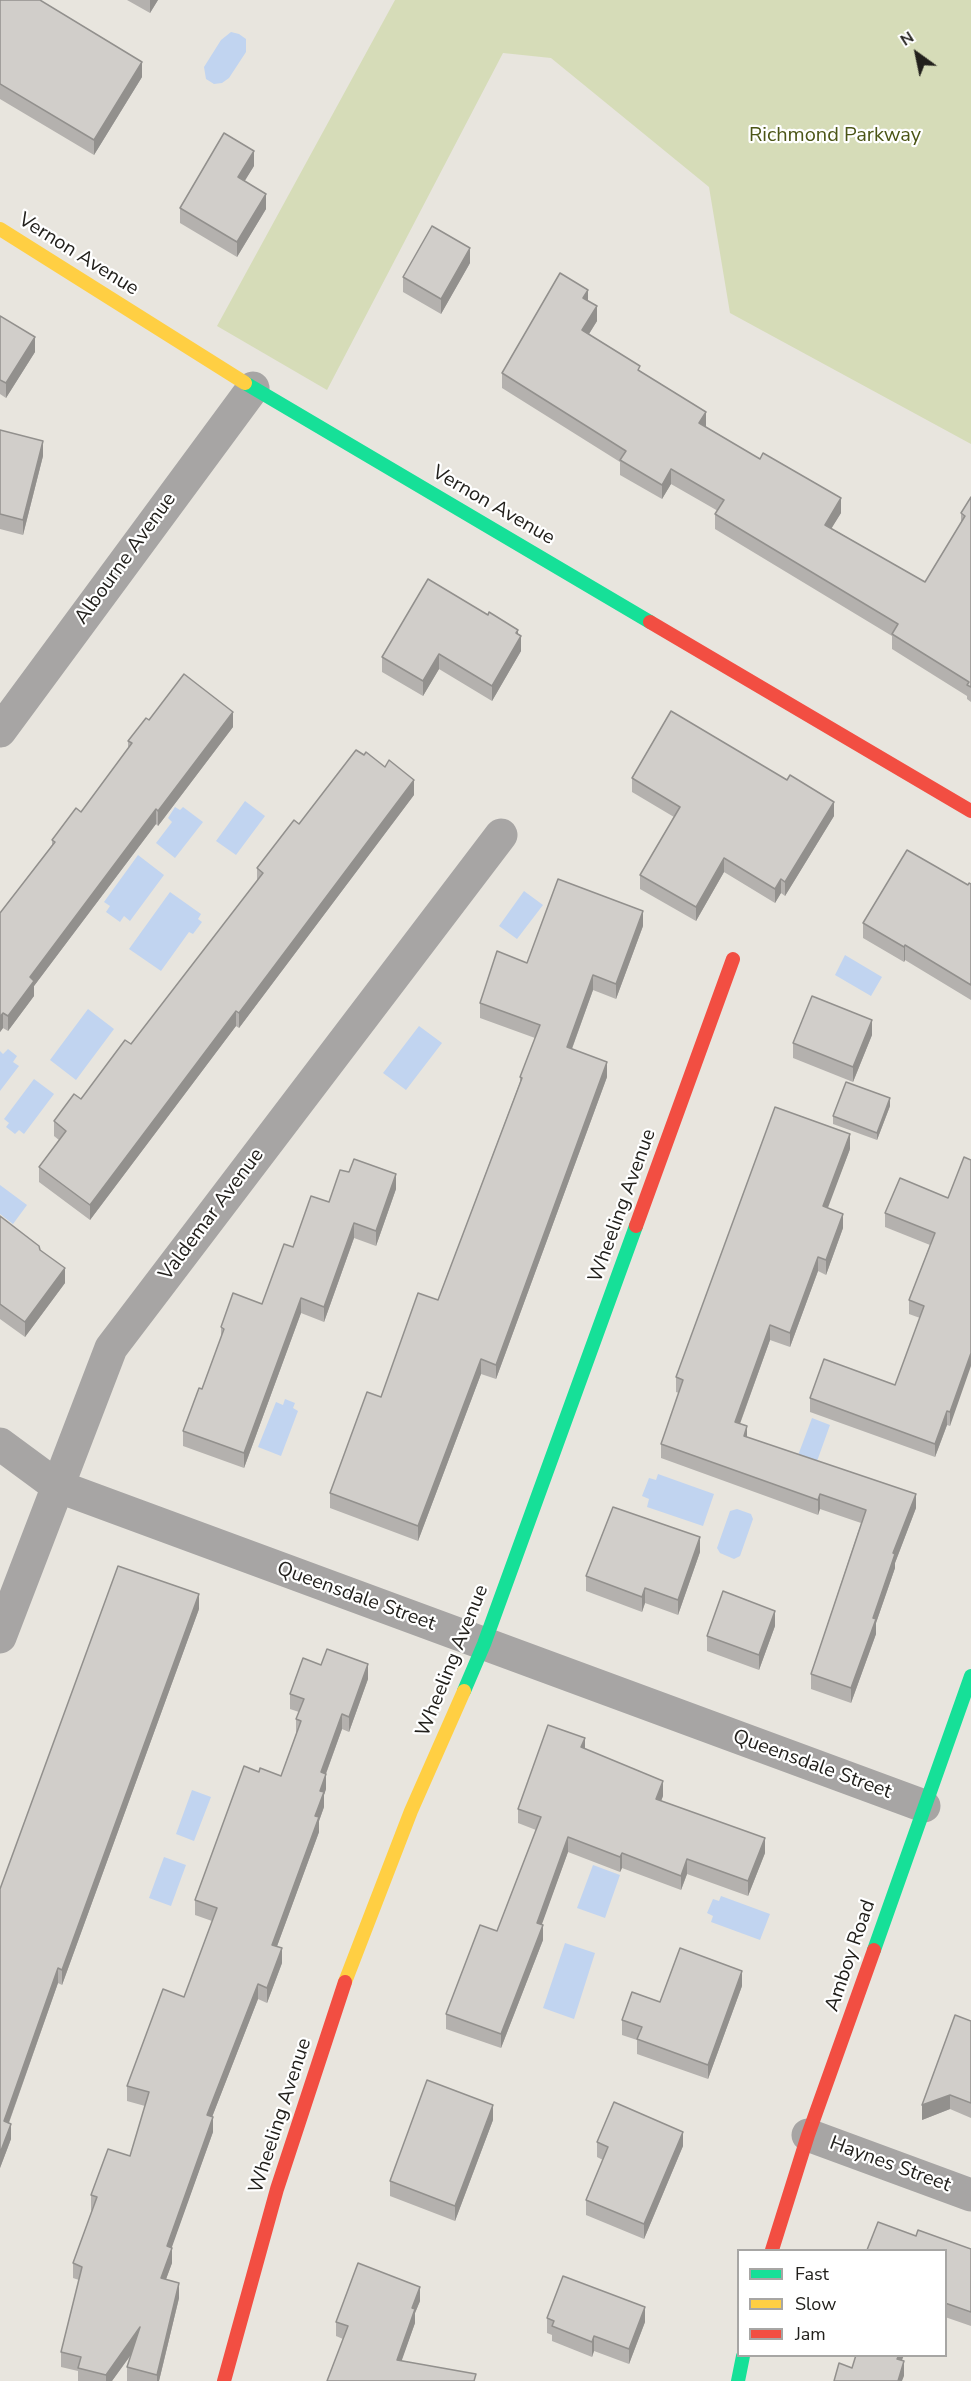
<!DOCTYPE html>
<style>
body{margin:0}
#map{position:relative;width:971px;height:2381px;overflow:hidden;background:#e8e5de;font-family:"Nunito Sans",sans-serif}
canvas{display:block}
.legend{position:absolute;left:737px;top:2249px;width:210px;height:108px;box-sizing:border-box;background:#fff;border:2px solid #a7a6a4;margin:0;padding:8px 10px;list-style:none;font-size:18px;color:#22201c}
.legend li{display:flex;align-items:center;gap:12px;height:30px}
.legend b{width:30px;border:2px solid #a7a6a4}
.north{position:absolute;left:887px;top:24px;width:60px;height:60px;-webkit-text-stroke:4px #fff;paint-order:stroke;rotate:327deg;font-size:16px;font-weight:700;line-height:24px;text-align:center;color:#22201c}
.north::after{content:'';display:block;margin:auto;width:21px;height:27px;background:#22201c;clip-path:polygon(50% 0,100% 100%,50% 72%,0 100%)}
</style>
<div id="map">
<canvas width="971" height="2381"></canvas>
<ul class="legend">
<li><b style="height:8px;background:#16e098"></b>Fast</li>
<li><b style="height:8px;background:#ffcf43"></b>Slow</li>
<li><b style="height:8px;background:#f24e42"></b>Jam</li>
</ul>
<div class="north">N</div>
</div>
<script>
const ctx = document.querySelector('canvas').getContext('2d');
ctx.lineJoin = 'round';
function fill(path, color) { ctx.fillStyle = color; ctx.fill(path, 'evenodd'); }
const toPath = rows => new Path2D(rows.map(r => 'M' + r).join(''));
function strokePath(path, color, width, dash) { ctx.strokeStyle = color; ctx.lineWidth = width; ctx.lineCap = dash ? 'butt' : 'round'; ctx.setLineDash(dash || []); ctx.stroke(path); }
function label(font, color, halo, rows, align = 'center') {
  ctx.font = font + ' "Nunito Sans",sans-serif'; ctx.lineWidth = 4.5; ctx.setLineDash([]); ctx.textBaseline = 'middle'; ctx.strokeStyle = halo; ctx.fillStyle = color; for (const [text, x, y, turn = 0] of rows) {
    ctx.save(); ctx.translate(x, y); ctx.rotate((+turn || 0) * Math.PI / 180); ctx.textAlign = isNaN(turn) ? turn : align; if (halo) ctx.strokeText(text, 0, 0); ctx.fillText(text, 0, 0); ctx.restore();
  }
}
fill(toPath([
 [395,0,971,0,971,444,730,313,709,187,551,58,503,53,327,390,217,326]
]), '#d6dcb8');
fill(toPath([
 [231,32,239,34,246,39,246,52,229,78,222,83,214,84,206,79,204,67,221,40],
 [245,801,265,816,236,855,216,841],
 [175,807,180,810,183,807,203,822,175,858,156,843,172,822,168,818],
 [138,855,164,875,130,921,124,916,120,922,106,912,110,906,104,902],
 [524,891,543,905,517,939,499,926],
 [170,892,201,914,198,919,202,922,193,934,189,932,161,971,129,949],
 [845,955,882,977,871,996,835,975],
 [88,1009,114,1029,76,1080,50,1060],
 [419,1026,442,1043,406,1090,383,1073],
 [8,1049,17,1056,13,1062,19,1066,0,1091,0,1051,3,1054],
 [34,1079,54,1094,24,1134,19,1130,15,1134,6,1127,9,1123,4,1119],
 [0,1185,27,1205,13,1224,0,1214],
 [285,1399,295,1403,293,1408,298,1411,281,1456,258,1447,276,1402,283,1405],
 [812,1418,830,1425,816,1464,797,1458],
 [658,1474,714,1494,703,1526,647,1507,649,1499,642,1496,649,1478,656,1480],
 [737,1509,751,1514,753,1519,740,1556,734,1559,720,1553,717,1548,730,1511],
 [192,1790,211,1797,194,1841,176,1834],
 [164,1857,186,1865,171,1906,149,1898],
 [593,1865,620,1875,605,1918,577,1908],
 [721,1896,770,1914,760,1940,711,1922,713,1916,707,1913,713,1899,719,1901],
 [565,1943,595,1953,574,2019,543,2008]
]), '#c1d4f0');
strokePath(toPath([
 [0,731,253,388],
 [0,1444,57,1486,924,1806],
 [0,1637,111,1348,501,835],
 [808,2135,971,2195]
]), '#a7a5a4', 33);
strokePath(toPath([
 [245,383,650,622],
 [464,1691,484,1644,636,1226],
 [874,1950,971,1676],
 [738,2381,743,2356]
]), '#16e098', 14);
strokePath(toPath([
 [0,229,245,383],
 [345,1982,411,1811,464,1691]
]), '#ffcf43', 14);
strokePath(toPath([
 [650,622,971,811],
 [636,1226,733,959],
 [772,2250,808,2135,874,1950],
 [224,2381,277,2189,345,1982]
]), '#f24e42', 14);
fill(toPath([
 [0,0,142,77,94,155,0,99],
 [127,0,158,0,150,13],
 [254,166,244,181,266,209,237,257,180,223,180,208],
 [470,263,441,314,403,292,403,277],
 [588,301,597,321,589,334,640,371,706,426,706,427,841,513,831,528,925,582,961,523,961,513,971,497,971,702,967,699,967,696,892,649,892,636,715,529,715,514,718,511,671,484,662,499,620,475,620,462,502,388,502,373],
 [0,316,35,352,6,398,0,394],
 [0,430,43,456,23,535,0,529],
 [518,634,521,651,492,701,439,669,423,696,382,672,382,657],
 [149,720,233,727,158,826,156,824,34,986,34,996,8,1031,3,1028,0,1032,0,913,52,845,52,840,81,812,128,748,128,741],
 [632,778,834,816,785,896,781,893,775,903,724,872,696,921,640,889,640,875,674,817,632,792],
 [414,795,239,1028,236,1026,90,1220,39,1182,39,1167,59,1140,54,1136,54,1121,81,1099,131,1044,257,881,257,868,299,824],
 [971,884,971,1000,905,960,904,962,863,938,863,923],
 [643,926,616,999,593,990,572,1049,607,1077,496,1379,481,1374,418,1541,330,1508,330,1493,381,1397,438,1300,520,1082,520,1077,535,1038,480,1018,480,1003,527,963],
 [872,1035,853,1082,793,1058,793,1043],
 [890,1106,877,1140,833,1124,833,1116],
 [850,1149,827,1208,843,1228,826,1275,818,1271,790,1347,770,1340,740,1424,747,1437,916,1508,895,1563,895,1568,876,1623,876,1634,851,1703,811,1689,811,1674,861,1523,820,1509,818,1515,661,1458,661,1444,679,1393,676,1392,676,1377],
 [971,1160,950,1426,947,1425,935,1457,810,1412,810,1398,895,1385,920,1318,909,1314,909,1300,930,1245,885,1227,885,1213,948,1198],
 [396,1189,376,1246,354,1238,324,1322,301,1313,244,1468,183,1446,183,1431,202,1389,221,1338,221,1327,262,1304,293,1247,329,1202],
 [0,1216,40,1250,65,1283,25,1337,0,1319],
 [700,1552,678,1615,645,1603,642,1612,586,1591,586,1576],
 [199,1609,62,1985,58,1983,9,2123,11,2139,0,2168,0,1889],
 [775,1626,759,1670,707,1651,707,1636],
 [321,1665,368,1679,349,1732,342,1729,326,1774,326,1789,324,1795,324,1807,319,1821,319,1832,277,1946,282,1963,267,2003,258,1999,212,2117,213,2132,171,2248,172,2263,166,2279,179,2298,159,2381,127,2381,127,2367,131,2355,112,2381,78,2381,78,2371,61,2367,61,2352,79,2280,73,2278,73,2263,92,2211,91,2210,91,2195,130,2156,145,2106,127,2101,127,2086,184,1997,212,1921,195,1915,195,1900,259,1772,281,1776,296,1734,296,1719,299,1712,290,1709,290,1694],
 [585,1749,663,1796,661,1801,765,1853,748,1896,687,1874,681,1890,622,1868,620,1872,568,1852,541,1925,543,1940,501,2048,446,2029,446,2014,497,1931,536,1830,518,1823,518,1809],
 [742,1986,708,2079,637,2054,637,2040,622,2035,622,2020],
 [971,2021,971,2118,950,2109,922,2120],
 [493,2120,455,2221,390,2196,390,2181],
 [597,2142,683,2146,644,2239,586,2215,586,2200,603,2160,597,2157],
 [916,2236,971,2249,971,2326,945,2317,945,2250],
 [420,2301,415,2313,415,2323,401,2361,476,2381,327,2381,343,2339,336,2336,336,2322],
 [547,2318,645,2322,629,2364,594,2351,592,2357,552,2341,552,2335,547,2333]
]), '#b4b1ae');
fill(toPath([
 [150,0,158,0,150,13],
 [142,62,142,77,94,155,94,140],
 [254,151,254,166,238,192,238,177],
 [266,194,266,209,237,257,237,242],
 [470,248,470,263,441,314,441,299],
 [588,290,588,305,583,298],
 [597,306,597,321,582,345,582,330],
 [35,337,35,352,6,398,6,383],
 [706,412,706,426,699,438,699,423],
 [43,441,43,456,23,535,23,520],
 [671,469,671,484,662,499,662,485],
 [841,498,841,513,825,539,825,525],
 [518,630,518,641,521,636,521,651,492,701,492,686],
 [439,654,439,669,423,696,423,681],
 [233,712,233,727,158,826,158,811],
 [414,780,414,795,239,1028,239,1013],
 [834,802,834,816,785,896,785,882],
 [156,809,156,824,34,986,34,996,8,1031,8,1016,30,977],
 [724,858,724,872,696,921,696,907],
 [781,879,781,893,775,903,775,889],
 [643,911,643,926,616,999,616,984],
 [905,945,905,960,904,962,904,947],
 [593,975,593,990,567,1062,567,1047],
 [236,1011,236,1026,90,1220,90,1205],
 [3,1013,3,1028,0,1032,0,1017],
 [872,1020,872,1035,853,1082,853,1067],
 [607,1062,607,1077,496,1379,496,1365],
 [890,1098,890,1106,877,1140,877,1133],
 [850,1134,850,1149,823,1221,823,1206],
 [396,1174,396,1189,376,1246,376,1231],
 [843,1214,843,1228,826,1275,826,1260],
 [354,1223,354,1238,324,1322,324,1307],
 [818,1257,818,1271,790,1347,790,1333],
 [65,1268,65,1283,25,1337,25,1322],
 [301,1298,301,1313,244,1468,244,1453],
 [770,1325,770,1340,735,1437,735,1422],
 [971,1353,971,1366,950,1426,950,1412],
 [481,1359,481,1374,418,1541,418,1526],
 [947,1411,947,1425,935,1457,935,1444],
 [747,1426,747,1441,744,1436],
 [820,1494,820,1509,818,1515,818,1500],
 [916,1494,916,1508,895,1563,895,1568,876,1623,876,1634,851,1703,851,1688,893,1553],
 [700,1537,700,1552,678,1615,678,1600],
 [645,1588,645,1603,642,1612,642,1597],
 [199,1594,199,1609,62,1985,62,1970],
 [775,1611,775,1626,759,1670,759,1655],
 [368,1664,368,1679,349,1732,349,1717],
 [342,1714,342,1729,321,1787,321,1772],
 [585,1738,585,1753,581,1747],
 [326,1774,326,1789,324,1795,324,1807,319,1821,319,1832,272,1960,272,1945,315,1816,320,1791],
 [663,1781,663,1796,656,1814,656,1799],
 [568,1837,568,1852,537,1938,537,1923],
 [765,1838,765,1853,748,1896,748,1881],
 [622,1853,622,1868,620,1872,620,1857],
 [687,1859,687,1874,681,1890,681,1876],
 [543,1925,543,1940,501,2048,501,2034],
 [282,1948,282,1963,267,2003,267,1988],
 [58,1968,58,1983,4,2136,4,2121],
 [742,1971,742,1986,708,2079,708,2065],
 [258,1984,258,1999,207,2130,207,2115],
 [950,2095,950,2109,922,2120,922,2105],
 [493,2105,493,2120,455,2221,455,2206],
 [213,2117,213,2132,167,2261,167,2246],
 [11,2124,11,2139,0,2168,0,2153],
 [683,2132,683,2146,644,2239,644,2224],
 [172,2248,172,2263,161,2293,161,2278],
 [179,2283,179,2298,159,2381,157,2381,157,2375],
 [420,2287,420,2301,415,2313,415,2323,397,2374,397,2360,412,2308],
 [645,2307,645,2322,629,2364,629,2349],
 [140,2327,140,2342,112,2381,106,2381,106,2375],
 [594,2336,594,2351,592,2357,592,2342],
 [899,2355,904,2355,897,2373,897,2359],
 [904,2361,904,2376,902,2381,898,2381]
]), '#92908d');
const building = toPath([
 [0,0,40,0,142,62,94,140,0,84,0,0],
 [224,133,254,151,238,177,266,194,237,242,180,208,224,133],
 [432,226,470,248,441,299,403,277,432,226],
 [560,273,588,290,583,298,597,306,582,330,640,366,638,370,706,412,699,423,760,459,763,453,841,498,825,525,925,582,965,516,961,513,971,497,971,687,967,685,969,682,892,634,898,624,715,514,724,500,671,469,662,485,620,460,626,451,502,373,560,273],
 [0,316,35,337,6,383,0,380,0,316],
 [0,430,43,441,23,520,0,514,0,430],
 [428,579,488,615,489,612,518,630,516,633,521,636,492,686,439,654,423,681,382,657,428,579],
 [184,674,233,712,158,811,156,809,30,977,34,981,8,1016,3,1013,0,1017,0,913,55,842,52,840,76,808,81,812,132,743,128,741,146,718,149,720,184,674],
 [671,711,787,780,790,775,834,802,785,882,781,879,775,889,724,858,696,907,640,875,680,807,632,778,671,711],
 [356,750,364,755,366,752,385,767,389,760,414,780,239,1013,236,1011,90,1205,39,1167,66,1131,54,1121,74,1094,81,1099,125,1040,131,1044,263,873,257,868,294,820,299,824,356,750],
 [907,850,968,885,969,883,971,884,971,985,905,945,904,947,863,923,907,850],
 [558,879,643,911,616,984,593,975,567,1047,607,1062,496,1365,481,1359,418,1526,330,1493,367,1392,381,1397,418,1293,438,1300,522,1078,520,1077,540,1025,480,1003,497,951,527,963,558,879],
 [812,996,872,1020,853,1067,793,1043,812,996],
 [846,1082,890,1098,877,1133,833,1116,846,1082],
 [775,1107,850,1134,823,1206,843,1214,826,1260,818,1257,790,1333,770,1325,735,1422,747,1426,744,1436,916,1494,893,1553,895,1554,873,1618,876,1619,851,1688,811,1674,866,1510,820,1494,818,1500,661,1444,683,1380,676,1377,775,1107],
 [964,1157,971,1160,971,1353,950,1412,947,1411,935,1444,810,1398,824,1359,895,1385,924,1306,909,1300,935,1233,885,1213,900,1178,948,1198,964,1157],
 [354,1159,396,1174,376,1231,354,1223,324,1307,301,1298,244,1453,183,1431,199,1388,202,1389,224,1329,221,1327,233,1293,262,1304,284,1244,293,1247,311,1196,329,1202,340,1170,349,1172,354,1159],
 [0,1216,39,1246,40,1250,65,1268,25,1322,0,1304,0,1216],
 [613,1507,700,1537,678,1600,645,1588,642,1597,586,1576,613,1507],
 [118,1566,199,1594,62,1970,58,1968,4,2121,11,2124,0,2153,0,1889,118,1566],
 [723,1591,775,1611,759,1655,707,1636,723,1591],
 [327,1649,368,1664,349,1717,342,1714,321,1772,326,1774,320,1791,324,1792,315,1816,319,1817,272,1945,282,1948,267,1988,258,1984,207,2115,213,2117,167,2246,172,2248,161,2278,179,2283,157,2375,127,2367,140,2327,106,2375,78,2368,81,2357,61,2352,82,2267,73,2263,97,2197,91,2195,108,2149,130,2156,149,2092,127,2086,163,1989,184,1997,217,1908,195,1900,244,1766,259,1772,260,1768,281,1776,301,1721,296,1719,304,1699,290,1694,303,1658,321,1665,327,1649],
 [548,1725,585,1738,581,1747,663,1781,656,1799,765,1838,748,1881,687,1859,681,1876,622,1853,620,1857,568,1837,537,1923,543,1925,501,2034,446,2014,480,1925,497,1931,541,1817,518,1809,548,1725],
 [680,1948,742,1971,708,2065,637,2039,642,2027,622,2020,632,1992,660,2002,680,1948],
 [955,2015,971,2021,971,2103,950,2095,922,2105,955,2015],
 [427,2080,493,2105,455,2206,390,2181,427,2080],
 [614,2102,683,2132,644,2224,586,2200,608,2147,597,2142,614,2102],
 [878,2222,916,2236,918,2230,971,2249,971,2312,945,2303,945,2250,867,2250,878,2222],
 [358,2263,420,2287,412,2308,415,2309,397,2360,476,2374,474,2381,327,2381,348,2326,336,2322,358,2263],
 [563,2276,645,2307,629,2349,594,2336,592,2342,552,2326,554,2321,547,2318,563,2276],
 [856,2355,899,2355,897,2359,904,2361,898,2381,834,2381,839,2363,852,2368,856,2355]
]);
fill(building, '#d1ceca');
strokePath(building, '#92908d', 1.5);
label('20px', '#4b5516', '#fff', [
 ["Richmond Parkway",835,136]
]);
label('20px', '#22201c', '#fff', [
 ["Vernon Avenue",78,255,32],
 ["Vernon Avenue",493,506,30],
 ["Albourne Avenue",126,559,-54],
 ["Wheeling Avenue",623,1206,-70],
 ["Valdemar Avenue",212,1215,-53],
 ["Queensdale Street",356,1597,20],
 ["Wheeling Avenue",453,1661,-68],
 ["Queensdale Street",812,1765,20],
 ["Amboy Road",851,1956,-71],
 ["Wheeling Avenue",281,2116,-72],
 ["Haynes Street",890,2165,20]
]);
</script>
